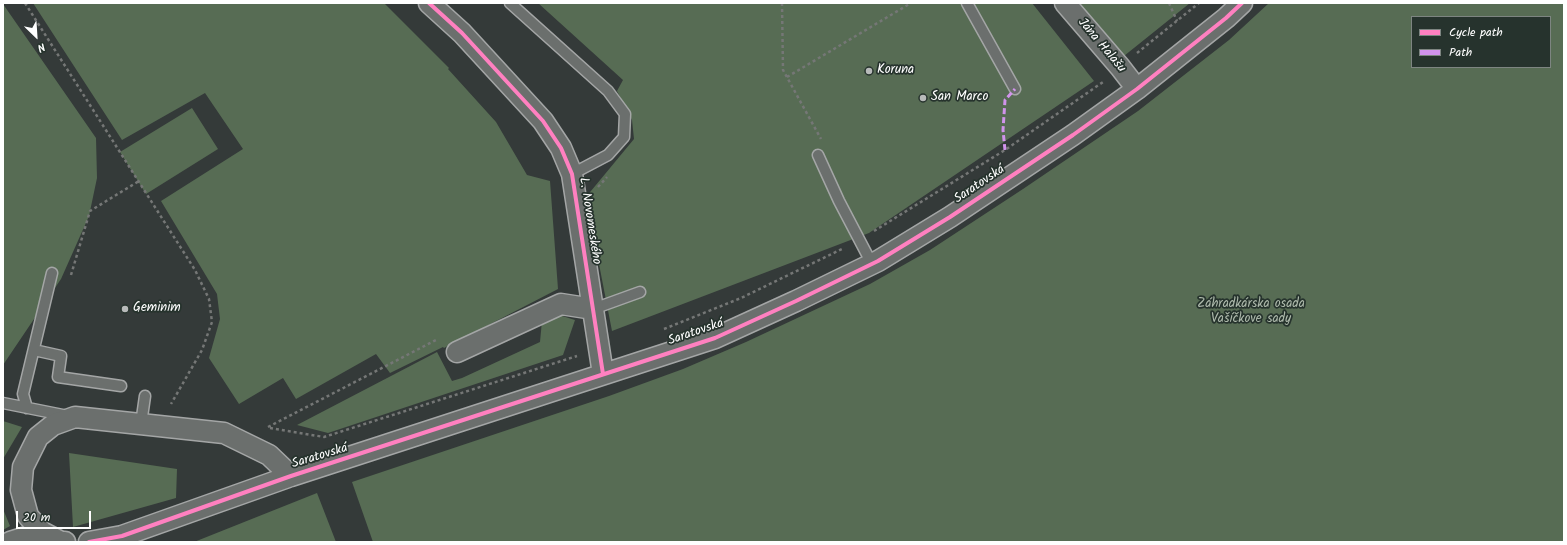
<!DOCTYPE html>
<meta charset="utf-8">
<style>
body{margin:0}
#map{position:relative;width:1567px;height:545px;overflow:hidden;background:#343a39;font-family:Kalam,sans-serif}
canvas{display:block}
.frame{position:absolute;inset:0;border:4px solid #fff;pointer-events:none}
.legend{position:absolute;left:1411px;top:16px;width:140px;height:52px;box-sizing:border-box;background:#26332d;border:1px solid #7d8581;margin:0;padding:5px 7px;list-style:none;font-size:12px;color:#fff}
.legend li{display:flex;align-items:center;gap:8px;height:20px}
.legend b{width:20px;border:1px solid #7d8581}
.north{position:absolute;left:16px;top:16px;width:40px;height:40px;-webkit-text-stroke:3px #26332d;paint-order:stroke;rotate:155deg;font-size:11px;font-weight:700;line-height:16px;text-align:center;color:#fff}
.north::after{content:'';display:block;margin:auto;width:14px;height:18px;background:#fff;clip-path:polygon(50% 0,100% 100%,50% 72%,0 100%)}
.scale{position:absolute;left:16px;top:511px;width:75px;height:18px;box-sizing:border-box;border:2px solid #fff;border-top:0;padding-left:5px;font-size:12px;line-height:14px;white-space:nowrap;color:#fff;-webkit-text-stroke:3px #26332d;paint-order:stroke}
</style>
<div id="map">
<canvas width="1567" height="545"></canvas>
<div class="frame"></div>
<ul class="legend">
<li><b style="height:5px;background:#ff80c0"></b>Cycle path</li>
<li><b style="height:5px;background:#d193ec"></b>Path</li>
</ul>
<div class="north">N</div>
<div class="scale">20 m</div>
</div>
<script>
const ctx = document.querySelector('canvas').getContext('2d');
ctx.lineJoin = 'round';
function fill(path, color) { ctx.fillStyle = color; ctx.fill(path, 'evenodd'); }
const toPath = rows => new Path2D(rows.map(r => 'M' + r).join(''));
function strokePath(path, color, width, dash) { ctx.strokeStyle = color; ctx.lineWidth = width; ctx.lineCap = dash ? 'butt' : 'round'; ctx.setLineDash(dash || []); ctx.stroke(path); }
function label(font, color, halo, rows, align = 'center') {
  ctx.font = font + ' Kalam,sans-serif'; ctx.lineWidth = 3.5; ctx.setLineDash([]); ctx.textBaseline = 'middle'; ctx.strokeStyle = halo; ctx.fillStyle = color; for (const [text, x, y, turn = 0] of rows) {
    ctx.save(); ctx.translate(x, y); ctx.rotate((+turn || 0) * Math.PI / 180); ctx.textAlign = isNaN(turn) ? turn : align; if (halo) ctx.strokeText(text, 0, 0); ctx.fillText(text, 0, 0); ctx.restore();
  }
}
fill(toPath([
 [33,3,384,3,449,68,448,69,496,122,527,175,550,181,558,289,444,348,443,347,390,373,376,354,296,399,283,378,239,404,209,358,220,319,217,294,161,201,243,149,205,93,122,140],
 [538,3,1032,3,1094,81,869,233,612,331,586,197,634,139,632,120,617,91,623,80],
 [1078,3,1190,3,1124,56],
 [1269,3,1564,3,1564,542,373,542,352,482,609,396,683,369,746,342,870,284,930,250,1023,189,1138,111,1229,40],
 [1412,17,1550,17,1550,67,1412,67],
 [3,4,96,138,97,178,89,216,61,279,3,365],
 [192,108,218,149,146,194,120,152],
 [543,310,575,320,563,355,328,433,297,425,437,352,452,381,462,378,540,342],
 [3,421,22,427,3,459],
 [69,453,177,469,176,498,73,527],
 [317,493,336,542,194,542],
 [3,509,10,526,3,530]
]), '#576c54');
const lane = toPath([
 [510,3,608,91,625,114,624,137,608,155,572,174],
 [967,3,1015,89],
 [818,155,839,201,872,264],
 [593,309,640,292],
 [34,350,61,356,58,377,121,386],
 [3,403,68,416],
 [27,408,23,394,52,273],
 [141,424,145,396]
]);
const street = toPath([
 [429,3,462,33,543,121,561,148,572,174,603,374],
 [1065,3,1120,67,1137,89],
 [457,352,561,304,593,309],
 [10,542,42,532],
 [65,542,61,542,42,532,28,516,21,490,23,467,38,437,53,425,75,417,224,433,269,455,291,476],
 [89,542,122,536,291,476,715,338,796,301,878,261,950,217,1073,135,1137,89,1226,18,1242,3]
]);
strokePath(lane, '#a4a6a6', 13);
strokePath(street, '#a4a6a6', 23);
strokePath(toPath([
 [25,3,195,270,209,299,212,322,202,350,171,404],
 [782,3,783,70,821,139],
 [1169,3,1177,21],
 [1137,53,1199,3],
 [787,77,911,3],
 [598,187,607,177],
 [874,231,1005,150,1103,82],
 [71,275,90,211,139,181],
 [664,329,741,298,844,248],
 [268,427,436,340,437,341],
 [270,428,324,437,577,356]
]), '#757776', 2.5, [3, 3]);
strokePath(lane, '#6b6f6d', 10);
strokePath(street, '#6b6f6d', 20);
strokePath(toPath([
 [1005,150,1003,130,1005,100,1015,89]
]), '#d193ec', 3, [6, 3]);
strokePath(toPath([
 [429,3,462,33,543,121,561,148,572,174,603,374],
 [89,542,122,536,291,476,715,338,796,301,878,261,950,217,1073,135,1137,89,1226,18,1242,3]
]), '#ff80c0', 4);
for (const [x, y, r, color] of [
 [869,71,4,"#b8baba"],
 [923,98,4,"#b8baba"],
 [125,309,4,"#b8baba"]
]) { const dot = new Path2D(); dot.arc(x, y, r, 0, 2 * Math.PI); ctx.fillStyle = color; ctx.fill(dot); strokePath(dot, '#26332d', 1.5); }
label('13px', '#fff', '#26332d', [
 ["Jána Halašu",1101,46,50],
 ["Saratovská",980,185,-34],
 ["L. Novomeského",589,221,81],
 ["Saratovská",696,333,-19],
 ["Saratovská",320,457,-17]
]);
label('13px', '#fff', '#26332d', [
 ["Koruna",877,71],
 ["San Marco",931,98],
 ["Geminim",133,309]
], 'left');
label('13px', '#aebaac', '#26332d', [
 ["Záhradkárska osada",1251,305],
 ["Vašíčkove sady",1251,320]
]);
</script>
